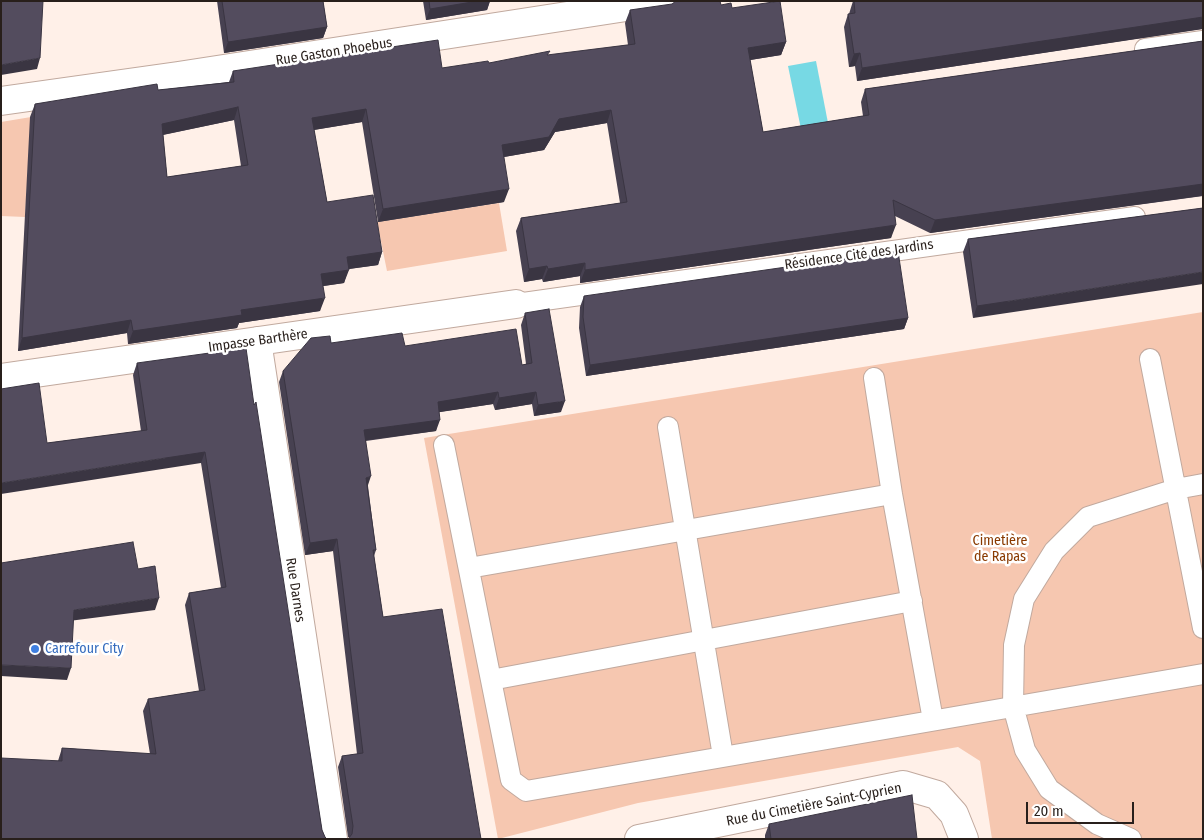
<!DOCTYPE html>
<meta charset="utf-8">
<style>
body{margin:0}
#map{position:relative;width:1204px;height:840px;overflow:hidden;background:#fff0e8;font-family:"Fira Sans Condensed",sans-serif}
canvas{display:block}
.frame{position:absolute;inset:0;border:2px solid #281f1b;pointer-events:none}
.scale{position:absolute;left:1026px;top:802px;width:108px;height:22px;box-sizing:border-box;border:2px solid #281f1b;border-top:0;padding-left:6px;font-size:15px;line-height:18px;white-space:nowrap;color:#281f1b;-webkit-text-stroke:4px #fff;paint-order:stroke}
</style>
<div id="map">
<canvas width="1204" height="840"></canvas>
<div class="frame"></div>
<div class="scale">20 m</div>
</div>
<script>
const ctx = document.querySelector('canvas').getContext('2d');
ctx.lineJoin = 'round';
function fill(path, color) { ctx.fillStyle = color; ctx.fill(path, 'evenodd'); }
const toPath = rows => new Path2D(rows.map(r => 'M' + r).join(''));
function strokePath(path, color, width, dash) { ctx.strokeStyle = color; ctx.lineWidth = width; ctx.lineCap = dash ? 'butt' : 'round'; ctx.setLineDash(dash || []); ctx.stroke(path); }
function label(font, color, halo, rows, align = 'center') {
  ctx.font = font + ' "Fira Sans Condensed",sans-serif'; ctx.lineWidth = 5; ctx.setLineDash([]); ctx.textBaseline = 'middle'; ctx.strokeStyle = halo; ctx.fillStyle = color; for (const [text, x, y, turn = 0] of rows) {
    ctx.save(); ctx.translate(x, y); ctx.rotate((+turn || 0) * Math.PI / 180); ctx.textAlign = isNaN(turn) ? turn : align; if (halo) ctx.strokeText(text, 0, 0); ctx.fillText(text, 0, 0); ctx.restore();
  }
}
fill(toPath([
 [31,117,25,217,1,216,1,122],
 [499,203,507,251,387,271,377,222],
 [1203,312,1203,839,992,839,980,761,958,747,638,803,498,839,424,438]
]), '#f6c7b0');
fill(toPath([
 [816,61,828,123,801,129,788,66]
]), '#77d9e4');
const service = toPath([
 [1145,49,1203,41],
 [516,304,1135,217],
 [1150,359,1203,628],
 [874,378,892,494,933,720],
 [668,427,723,756],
 [444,445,511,780,526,791,1203,674],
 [469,568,892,494],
 [491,680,912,601],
 [1131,839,1097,824,1049,789,1025,750,1013,706,1014,645,1024,599,1054,551,1088,517,1176,489,1203,484]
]);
const minor = toPath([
 [1,101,178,76,665,1],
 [257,341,333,839],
 [1,378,516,304],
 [639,839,903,785,937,795,954,814,964,839]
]);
strokePath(service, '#c1a99e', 22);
strokePath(minor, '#c1a99e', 30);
strokePath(service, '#fff', 20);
strokePath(minor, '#fff', 28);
fill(toPath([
 [217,1,323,1,327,27,323,38,224,53],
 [423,1,490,1,487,10,426,20],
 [853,1,1203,1,1201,29,857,81,855,66,849,67,844,27,848,14,849,14],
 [721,5,732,8,786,42,781,55,750,60,763,132,863,116,861,102,865,89,1203,41,1203,196,930,233,895,216,891,238,580,283,580,276,543,282,542,279,524,282,516,231,521,218,620,203,607,123,555,132,544,150,504,157,504,202,378,222,362,122,314,130,327,202,382,252,378,265,348,269,344,283,323,286,320,311,239,323,237,328,128,344,127,333,18,351,30,117,35,104,229,82,233,71,442,68,489,63,628,45,625,23,630,10],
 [234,120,241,166,167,177,163,135],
 [1203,208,973,318,963,252,968,239],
 [584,296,908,318,904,329,586,376,579,328,580,307],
 [525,313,561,412,534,416,532,404,495,410,493,404,439,412,436,431,366,441,368,486,376,550,374,556,383,617,481,839,348,837,338,767,342,756,357,754,333,551,305,555,279,382,283,371,331,343,405,346,522,365,526,364,521,325],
 [137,363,254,405,322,830,325,837,58,761,62,748,150,754,143,711,148,699,199,691,185,605,189,593,221,588,201,463,47,443,141,431,133,375],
 [769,824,917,839,765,839,765,835]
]), '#474151');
fill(toPath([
 [478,1,490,1,487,10,426,20,430,9],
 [1203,17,1203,29,857,81,862,68],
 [327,27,323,38,224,53,228,42],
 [786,42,781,55,744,61,748,48],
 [860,53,855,66,849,67,854,54],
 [40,58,37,69,1,75,1,65],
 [238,107,234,120,157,136,162,124],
 [366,109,362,122,307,131,312,118],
 [611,110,607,123,555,132,544,150,498,158,502,145,559,119],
 [1203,184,1203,193,1201,196,930,233,935,220],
 [509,189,504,202,378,222,383,209],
 [896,225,891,238,580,283,585,270],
 [382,252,378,265,342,270,347,257],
 [585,263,580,276,543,282,548,269],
 [547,266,542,279,524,282,529,269],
 [349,270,344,283,317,287,321,274],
 [1203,272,1203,284,973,318,977,306],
 [325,298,320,311,239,323,237,328,128,344,133,331,241,310],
 [908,318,904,329,586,376,590,365],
 [131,320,127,333,18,351,22,338],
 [498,392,493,404,434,413,438,402],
 [536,392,532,404,495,410,499,398],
 [565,401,561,412,534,416,538,405],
 [440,420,436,431,360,441,364,430],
 [205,452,201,463,1,494,1,483],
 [371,476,367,488,366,478],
 [337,539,333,551,305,555,310,543],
 [159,598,155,610,69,621,74,610],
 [1,665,71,668,67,680,1,676]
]), '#3a3542');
const building = toPath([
 [1,1,43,1,40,58,1,65,1,1],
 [222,1,323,1,327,27,228,42,222,1],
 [429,1,478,1,430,9,429,1],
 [676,1,720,1,721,5,731,3,732,8,780,1,786,42,748,48,763,132,869,115,865,89,1203,41,1203,184,935,220,893,200,896,225,585,270,585,263,548,269,547,266,529,269,521,218,627,202,611,110,559,119,549,137,502,145,509,189,383,209,366,109,312,118,327,202,373,195,382,252,347,257,349,270,321,274,325,298,241,310,242,315,133,331,131,320,22,338,35,104,157,84,158,90,234,82,233,71,438,40,442,68,488,61,489,63,550,51,547,55,635,44,630,10,672,4,676,1],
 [238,107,248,165,167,177,162,124,238,107],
 [854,1,1203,1,1203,17,862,68,860,53,854,54,848,14,855,13,854,1],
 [1203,208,1203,272,977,306,968,239,1203,208],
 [898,251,908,318,590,365,583,317,584,296,898,251],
 [549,309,565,401,538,405,536,392,499,398,498,392,438,402,440,420,364,430,371,476,366,478,376,550,373,550,383,617,442,609,481,839,348,839,352,834,353,826,342,756,363,753,337,539,310,543,283,371,311,338,330,336,331,343,402,333,405,346,516,329,522,365,532,363,525,313,549,309],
 [246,348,254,405,256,402,322,830,325,837,327,839,1,839,1,758,62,761,62,748,156,754,148,699,205,690,189,593,226,587,205,452,1,483,1,389,39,383,47,443,147,430,137,363,246,348],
 [133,542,138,569,155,566,159,598,74,610,71,668,1,665,1,563,133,542],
 [912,795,917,839,771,839,769,824,912,795]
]);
fill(building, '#534c5e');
strokePath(building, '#3a3542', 1);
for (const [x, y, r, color] of [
 [35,649,5,"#3f7fe0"]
]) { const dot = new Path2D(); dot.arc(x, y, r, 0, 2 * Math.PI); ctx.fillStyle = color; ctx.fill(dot); strokePath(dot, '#fff', 2); }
label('14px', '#281f1b', '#fff', [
 ["Rue Gaston Phoebus",334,52,-9],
 ["Résidence Cité des Jardins",859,255,-8],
 ["Impasse Barthère",258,341,-8],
 ["Rue Darnes",295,590,81],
 ["Rue du Cimetière Saint-Cyprien",814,805,-11]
]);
label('14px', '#893a00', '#fff', [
 ["Cimetière",1000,541],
 ["de Rapas",1000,557]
]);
label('14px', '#366cbe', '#fff', [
 ["Carrefour City",45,649]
], 'left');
</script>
